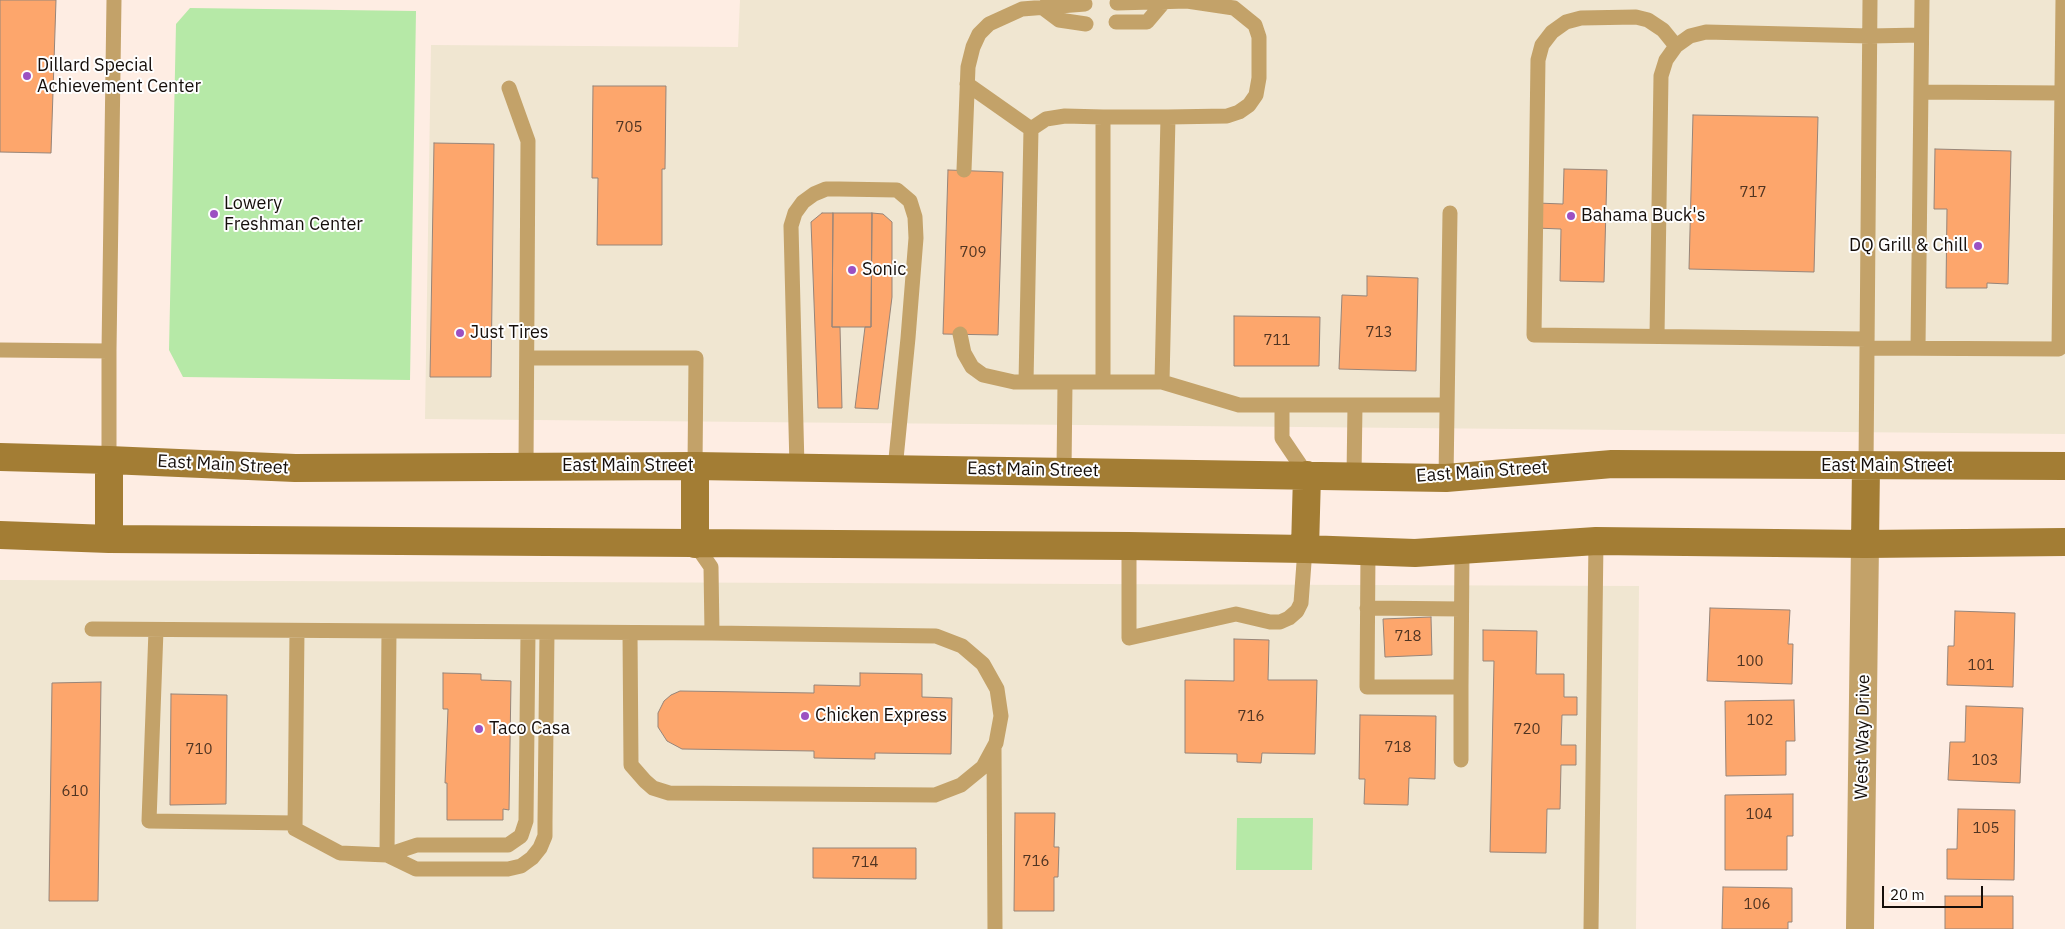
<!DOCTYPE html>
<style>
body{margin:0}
#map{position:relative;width:2065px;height:929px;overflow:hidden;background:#feede3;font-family:"IBM Plex Sans",sans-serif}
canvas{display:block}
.scale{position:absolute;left:1882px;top:886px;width:101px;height:22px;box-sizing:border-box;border:2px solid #150e0a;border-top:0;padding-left:6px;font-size:15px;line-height:18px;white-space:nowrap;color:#150e0a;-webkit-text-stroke:4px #fefefe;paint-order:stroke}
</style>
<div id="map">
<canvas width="2065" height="929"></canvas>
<div class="scale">20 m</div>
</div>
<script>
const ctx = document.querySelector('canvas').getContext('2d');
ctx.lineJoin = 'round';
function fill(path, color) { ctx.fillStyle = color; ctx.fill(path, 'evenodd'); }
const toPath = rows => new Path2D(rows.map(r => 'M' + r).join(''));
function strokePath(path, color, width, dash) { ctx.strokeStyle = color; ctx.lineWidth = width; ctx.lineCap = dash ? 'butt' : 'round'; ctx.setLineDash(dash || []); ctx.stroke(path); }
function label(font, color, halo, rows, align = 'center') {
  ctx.font = font + ' "IBM Plex Sans",sans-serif'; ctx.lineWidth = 4; ctx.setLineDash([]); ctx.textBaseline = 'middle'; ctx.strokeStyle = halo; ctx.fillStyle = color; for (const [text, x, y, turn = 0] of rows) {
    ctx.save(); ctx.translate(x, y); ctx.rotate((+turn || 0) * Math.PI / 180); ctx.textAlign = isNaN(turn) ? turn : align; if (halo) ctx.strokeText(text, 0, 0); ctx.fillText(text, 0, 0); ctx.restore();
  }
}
fill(toPath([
 [740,0,2065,0,2065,434,425,419,431,45,738,47],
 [0,580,1639,586,1636,929,0,929]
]), '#f0e6d1');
fill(toPath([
 [190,8,416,11,410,380,183,377,169,350,176,24],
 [1237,818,1313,818,1312,870,1236,870]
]), '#b6e9a7');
const building = toPath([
 [0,0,56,0,51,153,0,152,0,0],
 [593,86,666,86,665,169,662,169,662,245,597,245,598,178,592,178,593,86],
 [1693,115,1818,117,1814,272,1689,269,1693,115],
 [434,143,494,144,491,377,430,377,434,143],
 [1935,149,2011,151,2008,284,1987,283,1987,288,1946,288,1947,209,1934,209,1935,149],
 [1564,169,1607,170,1604,282,1560,281,1561,229,1536,228,1537,203,1563,204,1564,169],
 [948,170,1003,172,998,335,943,334,948,170],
 [822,213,833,213,832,327,840,327,842,408,818,408,811,222,822,213],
 [833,213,872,213,871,327,832,327,833,213],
 [872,213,883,214,892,222,892,297,878,409,855,408,865,327,871,327,872,213],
 [1367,276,1418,278,1416,371,1339,369,1342,295,1367,296,1367,276],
 [1234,316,1320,317,1319,366,1234,366,1234,316],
 [1710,608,1790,610,1788,644,1793,644,1792,684,1707,681,1710,608],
 [1955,611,2015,613,2013,687,1947,685,1948,646,1954,646,1955,611],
 [1431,617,1432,655,1385,657,1383,619,1431,617],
 [1483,630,1537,631,1536,674,1564,674,1564,697,1577,697,1577,715,1562,715,1561,745,1576,745,1576,765,1561,765,1560,809,1547,809,1546,853,1490,852,1494,661,1483,661,1483,630],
 [1234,639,1269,640,1268,680,1317,680,1315,754,1262,753,1261,763,1237,762,1237,754,1185,753,1185,680,1234,681,1234,639],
 [443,673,481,674,481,680,511,681,509,810,503,809,503,820,447,820,447,783,445,783,448,709,443,709,443,673],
 [860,673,922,674,922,697,952,698,951,754,875,753,875,759,814,758,814,751,682,749,667,741,658,727,658,713,664,701,671,695,680,691,814,693,814,685,860,686,860,673],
 [101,682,98,901,49,901,52,683,101,682],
 [171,694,227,695,226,804,170,805,171,694],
 [1794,700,1795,741,1786,741,1786,775,1726,776,1725,701,1794,700],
 [1966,706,2023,708,2020,783,1948,780,1950,742,1965,742,1966,706],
 [1360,715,1436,716,1435,779,1409,778,1408,805,1364,804,1365,779,1359,779,1360,715],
 [1793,794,1793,836,1787,836,1787,870,1725,870,1725,795,1793,794],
 [1958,809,2015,810,2014,880,1947,879,1947,849,1957,849,1958,809],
 [1015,813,1055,813,1054,847,1059,847,1058,877,1054,877,1054,911,1014,911,1015,813],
 [813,848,916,848,916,879,813,878,813,848],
 [1723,887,1792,888,1792,922,1788,922,1788,929,1722,929,1723,887],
 [1945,896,2013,896,2013,929,1945,929,1945,896]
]);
fill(building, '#fda66c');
strokePath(building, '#978579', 1);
strokePath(toPath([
 [1117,3,1187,1,1234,8,1255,25,1259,37,1259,78,1256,95,1249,105,1239,112,1227,116,1168,117,1162,382],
 [1046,5,1043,8,1059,20,1086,24],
 [1116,22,1147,22,1164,2,1161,0],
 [1676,46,1663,30,1648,20,1636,17,1581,18,1566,22,1552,32,1542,45,1538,60,1534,335,1867,339],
 [967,84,1031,129],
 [509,88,528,141,526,466],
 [1921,92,2062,93],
 [1103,117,1168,117],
 [964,170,968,67,973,47,979,34,989,24,1022,9,1085,4],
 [960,334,964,353,972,367,983,375,1014,382,1162,382,1239,405,1447,405],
 [1657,336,1661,76,1666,60,1676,46,1690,36,1706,32,1870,36,1921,35],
 [1867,348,2059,349,2063,0],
 [1918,348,1922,0],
 [0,350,109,351],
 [527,358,696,358,695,466],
 [1026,382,1031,129,1046,119,1065,116,1103,117,1103,382],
 [1282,405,1282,438,1307,475],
 [109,460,109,351,114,0],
 [1866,466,1870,0],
 [797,467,791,226,795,213,803,202,814,194,826,189,839,189,897,190,910,201,915,217,916,238,908,338,895,469],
 [1064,471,1065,383],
 [1354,476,1355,405],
 [1446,478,1450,213],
 [695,544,711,567,712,633],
 [1129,546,1129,638,1236,614,1270,622,1280,622,1289,618,1297,611,1301,603,1305,549],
 [1368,552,1367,687,1461,687,1462,550],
 [1367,608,1461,609],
 [92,629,712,633,936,636,962,646,983,664,997,689,1001,716,996,743,983,767,961,785,935,795,669,793,653,788,645,781,631,765,630,633],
 [156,630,149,821,295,823],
 [297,631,295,829,340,853,387,855,417,845,508,845,521,836,526,821,528,632],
 [1461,687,1461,760],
 [994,748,995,929],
 [387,855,416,869,508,869,521,866,532,858,540,848,545,836,545,822,547,632],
 [387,855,389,631],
 [1591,929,1596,541]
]), '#c3a269', 15);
strokePath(toPath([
 [1860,929,1865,544]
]), '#c3a269', 28);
strokePath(toPath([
 [0,457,109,460,295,468,695,466,1446,478,1612,464,2065,466],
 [695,466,695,544],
 [0,535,109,539,1129,546,1305,549,1415,553,1596,541,1865,544,2065,542],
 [109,539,109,460],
 [1865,544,1866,466],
 [1305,549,1307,475]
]), '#a37d34', 28);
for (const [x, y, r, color] of [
 [27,76,5,"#9c50c2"],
 [214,214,5,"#9c50c2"],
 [1571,216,5,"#9c50c2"],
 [1978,246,5,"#9c50c2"],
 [852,270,5,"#9c50c2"],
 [460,333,5,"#9c50c2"],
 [805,716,5,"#9c50c2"],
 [479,729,5,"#9c50c2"]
]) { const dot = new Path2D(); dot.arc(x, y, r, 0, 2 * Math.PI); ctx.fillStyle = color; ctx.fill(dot); strokePath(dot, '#fefefe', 2); }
label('15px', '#4f3422', null, [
 ["705",629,128],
 ["717",1753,193],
 ["709",973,253],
 ["713",1379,333],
 ["711",1277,341],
 ["718",1408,637],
 ["100",1750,662],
 ["101",1981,666],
 ["716",1251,717],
 ["102",1760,721],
 ["720",1527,730],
 ["718",1398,748],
 ["710",199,750],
 ["103",1985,761],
 ["610",75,792],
 ["104",1759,815],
 ["105",1986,829],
 ["716",1036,862],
 ["714",865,863],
 ["106",1757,905]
]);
label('18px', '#150e0a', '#fefefe', [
 ["Dillard Special",37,66],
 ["Achievement Center",37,87],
 ["Lowery",224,204],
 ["Freshman Center",224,225],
 ["Bahama Buck's",1581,216],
 ["DQ Grill & Chill",1968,246,"right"],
 ["Sonic",862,270],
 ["Just Tires",470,333],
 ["Chicken Express",815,716],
 ["Taco Casa",489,729]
], 'left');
label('18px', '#150e0a', '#fefefe', [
 ["East Main Street",223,465,3],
 ["East Main Street",628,466],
 ["East Main Street",1887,466],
 ["East Main Street",1033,470,1],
 ["East Main Street",1482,472,-4],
 ["West Way Drive",1863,737,-89]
]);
</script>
